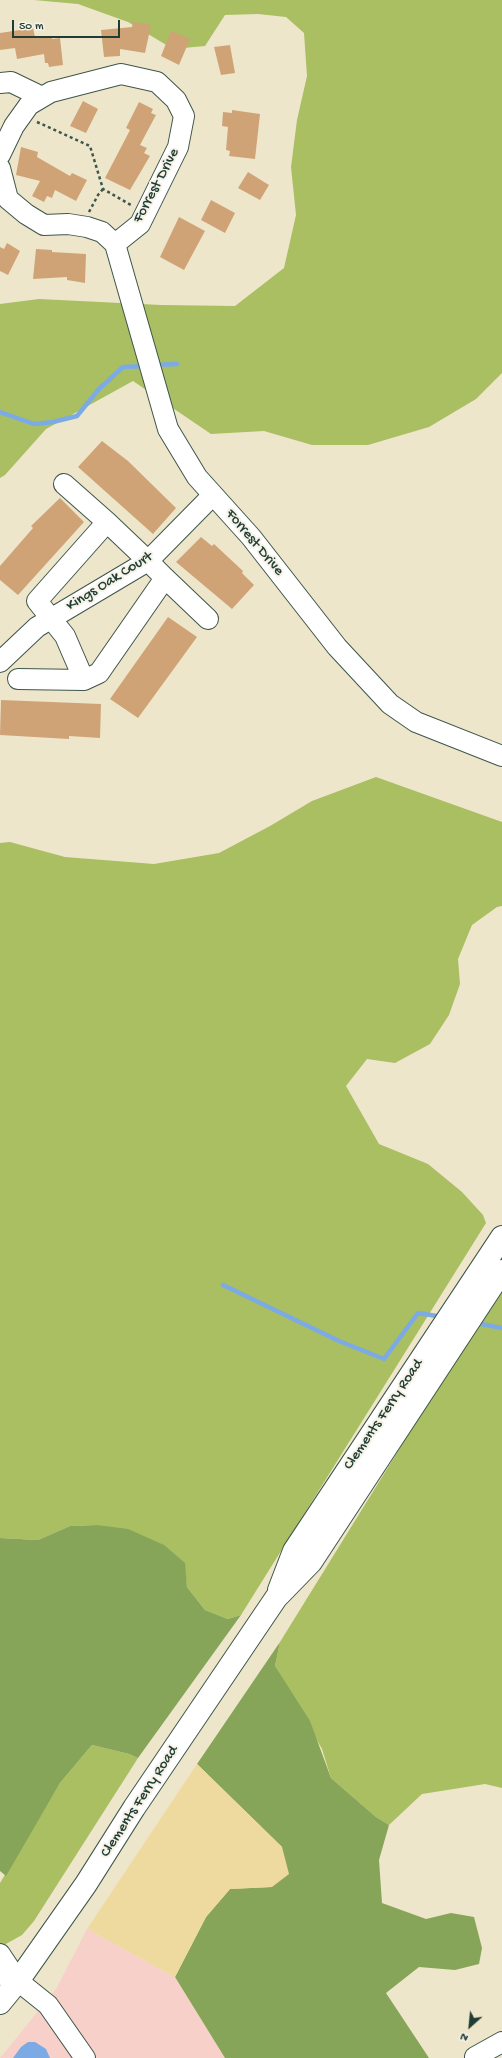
<!DOCTYPE html>
<style>
body{margin:0}
#map{position:relative;width:502px;height:2058px;overflow:hidden;background:#eee6cb;font-family:"Gochi Hand",sans-serif}
canvas{display:block}
.north{position:absolute;left:450px;top:2006px;width:40px;height:40px;-webkit-text-stroke:3px #f7f3e8;paint-order:stroke;rotate:207deg;font-size:11px;font-weight:700;line-height:16px;text-align:center;color:#1f3d34}
.north::after{content:'';display:block;margin:auto;width:14px;height:18px;background:#1f3d34;clip-path:polygon(50% 0,100% 100%,50% 72%,0 100%)}
.scale{position:absolute;left:12px;top:20px;width:108px;height:18px;box-sizing:border-box;border:2px solid #1f3d34;border-top:0;padding-left:5px;font-size:12px;line-height:14px;white-space:nowrap;color:#1f3d34;-webkit-text-stroke:3px #f7f3e8;paint-order:stroke}
</style>
<div id="map">
<canvas width="502" height="2058"></canvas>
<div class="north">N</div>
<div class="scale">50 m</div>
</div>
<script>
const ctx = document.querySelector('canvas').getContext('2d');
ctx.lineJoin = 'round';
function fill(path, color) { ctx.fillStyle = color; ctx.fill(path, 'evenodd'); }
const toPath = rows => new Path2D(rows.map(r => 'M' + r).join(''));
function strokePath(path, color, width, dash) { ctx.strokeStyle = color; ctx.lineWidth = width; ctx.lineCap = dash ? 'butt' : 'round'; ctx.setLineDash(dash || []); ctx.stroke(path); }
function label(font, color, halo, rows, align = 'center') {
  ctx.font = font + ' "Gochi Hand",sans-serif'; ctx.lineWidth = 4; ctx.setLineDash([]); ctx.textBaseline = 'middle'; ctx.strokeStyle = halo; ctx.fillStyle = color; for (const [text, x, y, turn = 0] of rows) {
    ctx.save(); ctx.translate(x, y); ctx.rotate((+turn || 0) * Math.PI / 180); ctx.textAlign = isNaN(turn) ? turn : align; if (halo) ctx.strokeText(text, 0, 0); ctx.fillText(text, 0, 0); ctx.restore();
  }
}
fill(toPath([
 [87,1929,175,1977,225,2058,0,2058,56,1989]
]), '#f7d0ca');
fill(toPath([
 [34,0,502,0,502,373,476,399,429,427,368,445,312,445,264,431,211,434,133,381,46,429,5,475,0,478,0,304,39,299,161,305,235,306,284,268,296,215,291,167,297,120,307,76,304,33,286,17,258,14,225,15,205,46,173,49,128,22,78,4],
 [376,777,502,822,502,906,497,907,472,925,458,959,460,984,449,1015,430,1044,395,1063,367,1059,346,1086,379,1144,428,1164,462,1192,483,1215,486,1223,241,1615,228,1619,205,1610,187,1587,184,1563,97,1525,70,1526,38,1540,0,1538,0,843,10,842,65,857,154,864,219,853,270,826,312,801],
 [502,1283,502,1788,485,1784,422,1794,389,1825,376,1817,331,1778,322,1749,275,1666,280,1642],
 [92,1745,129,1754,138,1758,34,1921,22,1935,4,1945,0,1944,0,1883,60,1783]
]), '#aabe62');
fill(toPath([
 [97,1525,128,1529,164,1545,185,1563,187,1587,205,1610,228,1619,241,1615,138,1758,129,1754,92,1745,60,1783,6,1876,0,1871,0,1538,38,1540,70,1526],
 [280,1642,275,1666,310,1721,331,1778,376,1817,389,1825,379,1860,382,1903,426,1919,451,1913,474,1917,482,1948,479,1964,455,1970,419,1967,386,1993,429,2058,225,2058,175,1977,206,1917,230,1889,271,1887,282,1847,197,1764]
]), '#87a558');
fill(toPath([
 [197,1764,282,1847,289,1874,272,1887,230,1889,206,1917,175,1977,87,1929]
]), '#eeda9e');
fill(toPath([
 [28,2042,35,2042,46,2049,50,2058,13,2058,21,2047]
]), '#7baae5');
strokePath(toPath([
 [154,365,177,364],
 [0,412,34,424,53,422,77,416,99,389,123,367,145,366],
 [223,1285,339,1341,384,1359,418,1313,443,1317],
 [476,1323,502,1328]
]), '#7baae5', 4.5);
fill(toPath([
 [133,22,151,25,145,53,120,49,120,56,104,57,101,30,132,27],
 [33,28,35,37,52,36,52,39,60,38,63,65,49,67,48,63,45,63,44,54,17,59,15,48,0,50,0,33],
 [171,31,190,39,179,65,161,56],
 [230,45,235,73,221,75,214,47],
 [83,101,98,109,86,133,70,126],
 [139,102,153,109,151,113,156,115,140,145,147,148,144,153,150,156,130,190,105,178,130,130,126,128],
 [232,110,260,114,255,159,229,156,230,151,226,150,228,127,222,126,223,112,232,113],
 [21,147,38,152,37,157,70,176,72,173,87,180,76,201,55,190,52,198,47,196,44,202,32,196,40,181,16,175],
 [248,172,269,185,260,200,238,188],
 [211,200,235,213,225,233,201,220],
 [179,217,205,231,184,270,160,257],
 [7,243,20,251,8,275,0,271,0,247,4,249],
 [36,249,52,250,52,252,86,254,85,283,67,280,67,277,33,279],
 [102,441,128,461,176,508,153,534,78,467],
 [60,498,84,522,18,595,0,580,0,566,33,528,31,526],
 [201,537,212,546,214,544,243,571,242,573,254,585,232,609,176,562],
 [168,617,197,637,138,718,110,699],
 [1,700,101,704,100,738,69,736,69,739,0,735]
]), '#d0a377');
const minor = toPath([
 [0,83,11,82,42,97],
 [0,155,14,126,29,105,51,92,121,74,157,82,176,100,184,116,178,147,140,224,115,244],
 [0,168,8,199,26,214,44,225,68,224,87,227,102,232,115,244,168,429,197,477,251,537,337,647,390,704,416,722,502,756],
 [64,484,107,522],
 [165,578,99,673,84,680,65,636,37,601,107,522,148,561,165,578,208,619],
 [0,662,37,627,148,561,213,495],
 [18,679,84,680],
 [0,1954,18,1981],
 [0,1974,18,1981,48,2005,85,2058],
 [475,2057,502,2042]
]);
const major = toPath([
 [279,1590,294,1551,502,1237],
 [0,2003,18,1981,86,1884,134,1808,276,1598,311,1562,502,1271]
]);
strokePath(minor, '#3e564b', 22);
strokePath(major, '#3e564b', 24);
strokePath(toPath([
 [37,122,90,146,103,189,131,205],
 [89,212,98,195,103,189]
]), '#3e564b', 2.5, [3, 3]);
strokePath(minor, '#fff', 20);
strokePath(major, '#fff', 22);
label('15px', '#1f3d34', '#f7f3e8', [
 ["Forrest Drive",157,186,-62],
 ["Forrest Drive",254,543,50],
 ["Kings Oak Court",110,582,-32],
 ["Clements Ferry Road",384,1415,-56],
 ["Clements Ferry Road",140,1802,-57]
]);
</script>
